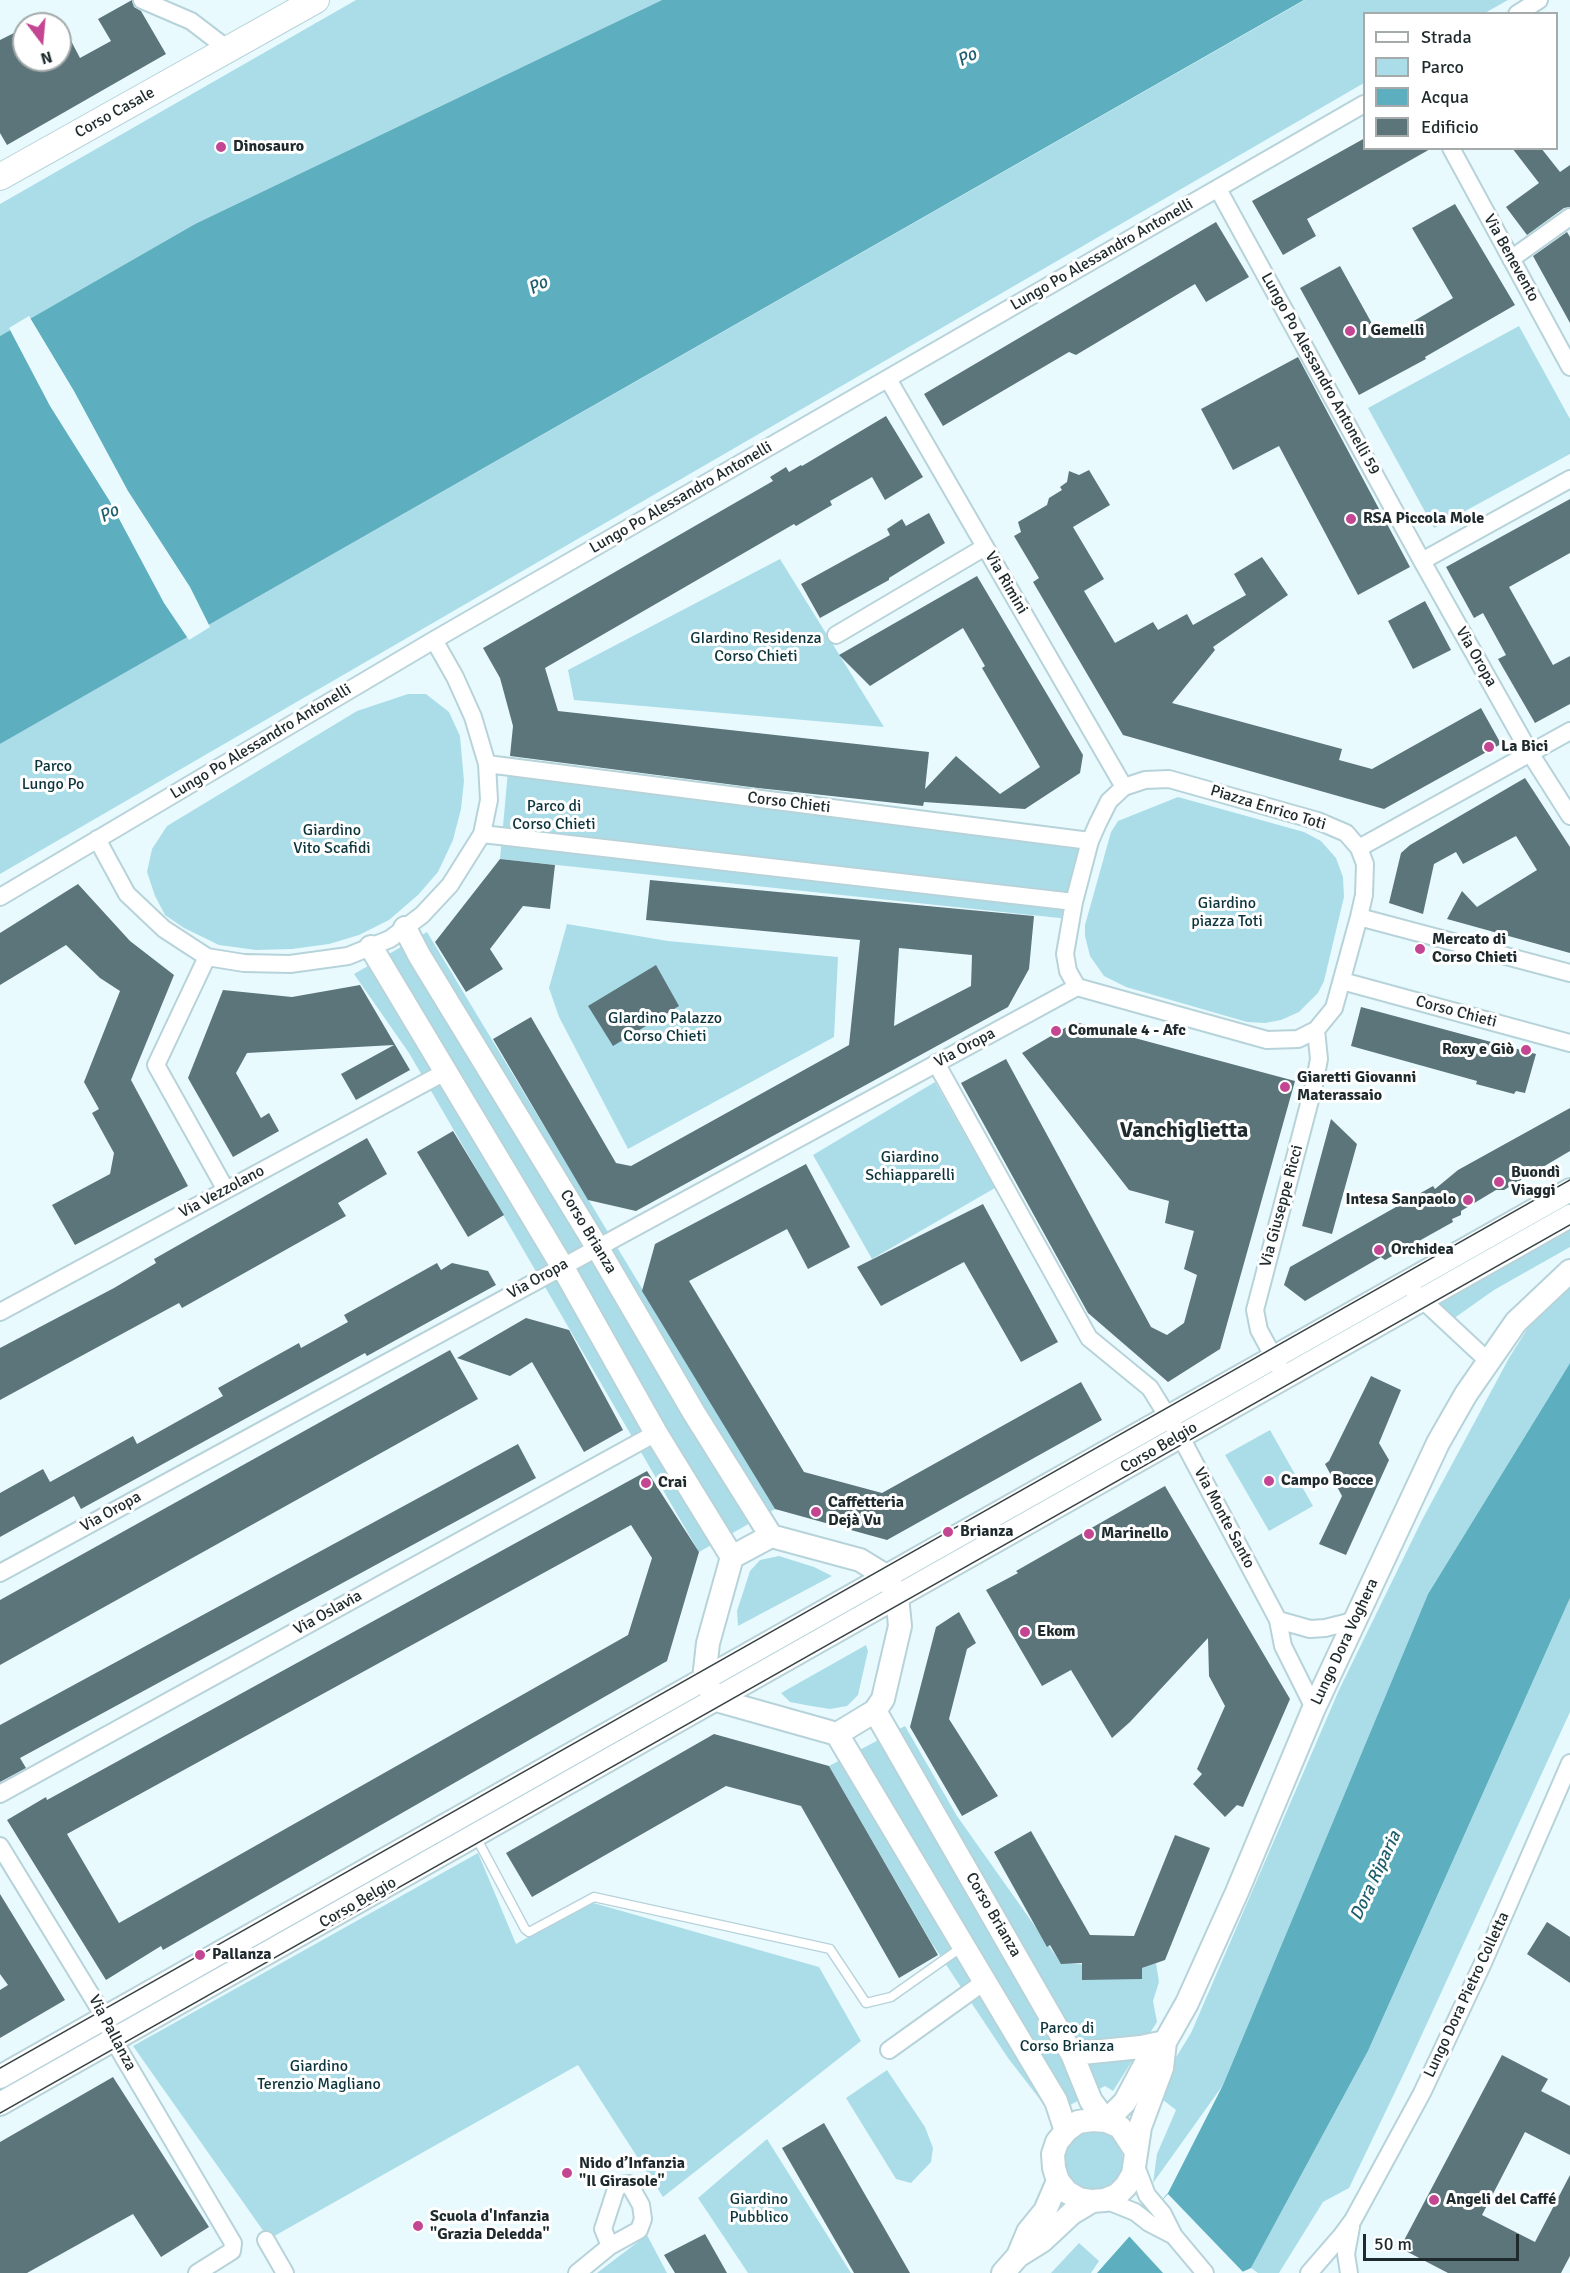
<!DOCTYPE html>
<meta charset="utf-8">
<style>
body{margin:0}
#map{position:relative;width:1570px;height:2273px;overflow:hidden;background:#e9fafe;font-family:Signika,sans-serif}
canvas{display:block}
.legend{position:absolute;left:1363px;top:12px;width:195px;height:138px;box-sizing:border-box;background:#fff;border:2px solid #a5aaab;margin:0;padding:8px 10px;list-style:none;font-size:18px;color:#1f2a2c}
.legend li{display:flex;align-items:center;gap:12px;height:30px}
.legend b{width:30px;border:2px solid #a5aaab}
.north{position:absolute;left:12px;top:12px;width:60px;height:60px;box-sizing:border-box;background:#fff;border:2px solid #a5aaab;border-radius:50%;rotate:164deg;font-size:16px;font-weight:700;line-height:24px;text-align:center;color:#1f2a2c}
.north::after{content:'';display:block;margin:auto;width:21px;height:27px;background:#c44693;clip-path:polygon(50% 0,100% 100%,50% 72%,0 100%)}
.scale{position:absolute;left:1363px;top:2234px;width:156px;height:27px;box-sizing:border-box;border:3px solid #1f2a2c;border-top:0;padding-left:8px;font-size:18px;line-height:21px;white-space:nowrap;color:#1f2a2c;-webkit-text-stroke:4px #fff;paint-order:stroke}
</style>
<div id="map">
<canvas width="1570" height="2273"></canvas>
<ul class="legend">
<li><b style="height:8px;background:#fff"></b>Strada</li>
<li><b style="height:16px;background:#abdde9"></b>Parco</li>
<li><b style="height:16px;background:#5daebe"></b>Acqua</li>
<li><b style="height:16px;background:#5b757b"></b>Edificio</li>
</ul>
<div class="north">N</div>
<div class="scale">50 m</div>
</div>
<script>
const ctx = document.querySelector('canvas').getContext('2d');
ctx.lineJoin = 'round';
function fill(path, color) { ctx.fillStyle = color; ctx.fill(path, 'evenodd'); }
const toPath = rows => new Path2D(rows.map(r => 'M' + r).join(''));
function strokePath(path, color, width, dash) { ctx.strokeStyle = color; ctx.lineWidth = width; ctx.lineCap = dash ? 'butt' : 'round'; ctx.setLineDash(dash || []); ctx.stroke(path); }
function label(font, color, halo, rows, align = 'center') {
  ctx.font = font + ' Signika,sans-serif'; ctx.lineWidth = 6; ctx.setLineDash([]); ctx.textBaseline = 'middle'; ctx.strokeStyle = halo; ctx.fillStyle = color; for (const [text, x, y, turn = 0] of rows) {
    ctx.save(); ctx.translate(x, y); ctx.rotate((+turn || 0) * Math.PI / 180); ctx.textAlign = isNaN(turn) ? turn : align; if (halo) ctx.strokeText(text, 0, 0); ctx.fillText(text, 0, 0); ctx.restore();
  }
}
fill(toPath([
 [356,0,662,0,195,224,0,336,0,204],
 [1305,0,1508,0,1485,13,1364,14,1364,83,0,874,0,744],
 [1519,326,1570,419,1570,454,1434,528,1368,408],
 [780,559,884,727,574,700,568,670],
 [408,694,426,694,449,712,460,736,464,781,461,809,453,840,438,872,418,895,389,920,359,935,329,944,292,949,256,950,219,945,184,928,165,915,155,896,147,872,152,849,167,826,357,711],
 [509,760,1090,841,1069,919,500,859],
 [1178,797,1304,832,1321,841,1336,858,1343,877,1344,897,1324,981,1318,993,1299,1012,1281,1020,1265,1023,1247,1022,1126,987,1104,976,1090,956,1085,936,1085,925,1111,832,1118,821],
 [567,924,668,941,838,957,834,1037,628,1149,559,1017,549,988],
 [427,932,775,1509,699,1552,409,1053,354,974],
 [935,1082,995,1188,872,1259,813,1155],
 [1570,1225,1570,1247,1494,1290,1453,1319,1438,1300],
 [1570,1271,1570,1363,1428,1594,1223,2085,1153,2183,1157,2154,1176,2110,1154,2093,1191,2033,1339,1690,1422,1520,1509,1358,1558,1280],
 [1270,1430,1313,1506,1269,1531,1225,1455],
 [779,1556,814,1567,832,1576,738,1626,737,1611,750,1571,760,1560],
 [1570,1598,1570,1712,1407,2067,1349,2188,1323,2202,1279,2273,1258,2273,1251,2268,1368,2051],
 [866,1645,868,1651,858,1695,847,1706,830,1709,811,1706,790,1702,781,1693],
 [905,1726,957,1816,1061,1963,1142,1968,1156,1963,1159,1982,1153,2001,1157,2022,1113,2091,1105,2086,1052,2115,1008,2058,931,1942,829,1766],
 [478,1853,516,1944,590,1902,819,1967,861,2041,663,2197,578,2065,269,2239,133,2046],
 [887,2070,925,2127,933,2148,931,2162,911,2183,896,2179,846,2098],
 '1065 2160a29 29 0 1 1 58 0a29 29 0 1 1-58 0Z',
 [767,2139,851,2273,748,2273,698,2198],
 [647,2235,667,2273,597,2273],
 [1079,2243,1099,2261,1091,2273,1051,2273]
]), '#abdde9');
fill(toPath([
 [662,0,1304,0,0,744,0,336,195,224],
 [1570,1363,1570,1598,1368,2051,1251,2268,1240,2273,1097,2273,1168,2193,1223,2085,1428,1594]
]), '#5daebe');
fill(toPath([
 [29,316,74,391,128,491,190,587,210,627,189,640,164,603,109,500,50,406,9,328],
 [1168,2194,1244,2273,1163,2273,1128,2235]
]), '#e9fafe');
fill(toPath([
 [132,0,134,7,141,11,166,54,7,145,0,133,0,40,24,28,24,60,60,60,60,20,80,58,111,41,98,19],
 [1365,138,1365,148,1432,148,1307,219,1316,236,1283,255,1252,201],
 [1512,148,1541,148,1560,172,1570,165,1570,207,1564,208,1527,235,1506,207,1539,183],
 [1455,204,1515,305,1425,357,1426,359,1359,395,1300,288,1340,266,1380,338,1407,325,1453,298,1412,228],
 [1216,222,1249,277,1206,302,1195,284,1076,355,1069,352,943,426,924,394],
 [1567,232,1570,237,1570,323,1533,256],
 [1298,357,1410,567,1358,595,1279,446,1233,470,1201,409],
 [886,416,923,477,885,500,872,477,830,501,832,505,796,526,794,524,545,668,558,711,929,752,925,789,956,756,1000,794,1040,767,982,668,985,666,963,628,870,686,839,655,977,576,1083,755,1080,773,1025,809,924,802,923,806,758,788,510,756,513,726,500,678,483,648,773,481,770,477,786,467,789,472,801,465,802,466],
 [1089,470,1110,505,1073,527,1104,579,1084,591,1115,643,1153,622,1158,630,1187,614,1193,625,1246,595,1234,574,1262,557,1288,595,1213,647,1215,650,1172,703,1342,749,1339,760,1372,769,1481,708,1501,744,1384,809,1123,735,1033,582,1039,578,1014,536,1021,532,1018,522,1047,505,1049,498,1062,490,1060,487,1067,482,1069,471,1079,475],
 [1570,499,1570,553,1509,587,1553,665,1570,656,1570,704,1535,723,1498,659,1506,655,1483,613,1474,618,1446,567],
 [929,513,945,543,889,578,889,580,820,618,801,584,890,535,887,529,902,519,906,526],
 [1425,601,1451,650,1413,669,1388,621],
 [1525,778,1570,847,1570,953,1447,919,1462,891,1477,907,1537,870,1516,836,1463,864,1456,852,1434,864,1423,914,1389,903,1401,853,1410,845],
 [500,859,555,865,550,909,523,906,490,949,503,969,466,992,435,942],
 [650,880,1034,916,1029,969,1008,1007,636,1211,588,1200,493,1039,531,1017,616,1163,631,1166,849,1045,860,940,646,920],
 [899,948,972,955,971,986,894,1026],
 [78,884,130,941,174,975,131,1080,188,1186,75,1245,52,1205,110,1174,114,1153,92,1113,99,1109,84,1082,120,991,100,978,66,945,0,985,0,933],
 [656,965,679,1006,613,1046,588,1006],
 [360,985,410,1070,356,1100,341,1074,394,1045,247,1053,236,1073,261,1118,269,1113,279,1131,233,1157,188,1078,223,990,292,997],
 [1361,1007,1536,1054,1525,1093,1516,1091,1514,1094,1476,1084,1477,1081,1351,1046],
 [1075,1022,1295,1081,1220,1349,1168,1382,1088,1313,961,1083,1006,1059,1151,1327,1167,1335,1184,1323,1197,1275,1184,1269,1194,1231,1165,1223,1169,1201,1129,1190,1022,1053],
 [1570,1108,1570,1151,1504,1190,1496,1190,1461,1211,1461,1215,1452,1219,1453,1222,1385,1260,1381,1257,1305,1301,1284,1285,1290,1267,1433,1186,1435,1189,1458,1170],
 [1331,1119,1357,1144,1332,1234,1302,1226],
 [453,1131,504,1215,468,1237,417,1152],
 [367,1138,387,1174,338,1203,346,1216,182,1308,179,1303,0,1400,0,1348,114,1288,156,1263,154,1259],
 [806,1164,850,1247,808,1269,787,1229,689,1281,804,1472,882,1493,1081,1382,1102,1420,887,1540,775,1509,642,1291,655,1244],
 [983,1204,1058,1342,1021,1362,964,1262,881,1306,857,1267],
 [437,1263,441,1270,452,1263,488,1271,496,1285,367,1356,365,1353,81,1509,74,1496,0,1537,0,1493,43,1469,50,1482,133,1436,137,1444,223,1396,218,1388,299,1343,301,1348,348,1322,344,1315],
 [526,1318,569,1330,623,1430,584,1452,532,1362,510,1376,457,1358],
 [450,1350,478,1399,0,1665,0,1600],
 [1371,1376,1401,1390,1379,1443,1389,1460,1346,1555,1319,1544,1342,1496,1325,1464,1329,1461],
 [518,1444,536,1478,20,1758,26,1768,0,1782,0,1725],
 [647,1471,699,1552,667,1661,163,1950,161,1946,106,1980,7,1820,46,1797,47,1800],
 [631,1525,652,1558,628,1635,119,1923,67,1834],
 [1165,1486,1290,1699,1243,1807,1237,1805,1225,1817,1193,1784,1202,1774,1197,1769,1225,1706,1209,1676,1208,1638,1130,1722,1112,1738,1071,1670,1042,1686,986,1590,1018,1573,1016,1571],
 [959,1612,976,1643,967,1649,949,1719,998,1796,962,1816,910,1727,936,1627],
 [714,1734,829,1766,938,1955,899,1978,801,1806,726,1786,532,1897,506,1853],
 [1031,1831,1090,1935,1134,1936,1175,1835,1210,1848,1165,1960,1142,1968,1142,1979,1082,1980,1082,1963,1061,1964,1050,1945,1047,1947,994,1852],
 [0,1894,65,2000,0,2038,0,1990,8,1985,0,1974],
 [1547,1922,1570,1937,1570,1983,1527,1954],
 [1502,2055,1548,2079,1541,2091,1570,2106,1570,2155,1525,2132,1482,2215,1535,2242,1570,2175,1570,2256,1561,2273,1448,2273,1400,2248],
 [113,2077,209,2227,161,2257,133,2214,27,2273,0,2273,0,2142],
 [824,2123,910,2273,854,2273,782,2148],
 [705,2234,727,2273,675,2273,664,2255]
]), '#5b757b');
const lane = toPath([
 [476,1837,525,1929,529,1932,594,1897,830,1949,866,2003,891,1997,962,1947]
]);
const street = toPath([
 [142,0,191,21,229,50],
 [1517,14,1539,0],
 [1451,148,1570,367],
 [1218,189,1422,561,1530,753,1570,816],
 [1511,259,1570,217],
 [888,379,1124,787],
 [1422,561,1570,479],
 [836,635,985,547],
 [487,764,1090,841],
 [1169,779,1318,821,1346,833,1359,848,1365,864,1364,895,1359,917,1334,1008,1316,1030,1298,1039,1267,1040,1077,987,1068,971,1065,954,1074,902,1090,841,1098,823,1109,801,1124,787,1145,780,1169,779],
 [482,834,1074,902],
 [97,839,127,894,164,929,207,957,244,963,290,964,348,956,390,939,422,915,450,885,482,834,489,800,487,764,473,717,455,677,434,640],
 [1359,848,1570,731],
 [0,897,434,640,1364,104],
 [1359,917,1570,973],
 [207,957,156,1065,226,1190],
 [1342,981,1570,1043],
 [936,1063,1089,1338,1150,1388,1184,1443,1278,1620,1283,1646,1314,1708],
 [1414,1292,1488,1361],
 [0,1312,445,1072],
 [1279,1367,1259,1330,1255,1310,1314,1085,1319,1059,1316,1030],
 [0,1573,1077,987],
 [1278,1620,1310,1629,1325,1628,1357,1620],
 [0,1794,656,1433],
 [0,1846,105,2018,114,2041,233,2243,232,2251,197,2273],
 [889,2050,984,1982],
 [1135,2164,1147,2195,1163,2214,1174,2236,1205,2273],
 [1105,2200,1135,2212,1149,2223,1174,2236],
 [266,2240,285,2273],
 [577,2273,610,2246,639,2230,643,2219,641,2205,629,2184,621,2185,616,2189,603,2229,610,2246],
 [1309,2273,1342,2235,1353,2220,1422,2093,1483,1963,1570,1763],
 [1349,2273,1346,2254,1351,2227]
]);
const secondary = toPath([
 [405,928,419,955,597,1247,694,1413,771,1536],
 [371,947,562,1266,656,1433,732,1557],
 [771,1536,860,1560,886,1576,897,1596,900,1626,883,1699,875,1711,837,1734,716,1700,704,1679,708,1643,732,1557,771,1536],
 [875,1711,1072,2054,1091,2101,1106,2121],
 [837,1734,1056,2101,1066,2131],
 [1072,2054,1141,2047,1165,2042],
 [0,2077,1570,1190],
 [0,2104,1570,1216],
 [1106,2121,1125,2102,1148,2059,1165,2042,1187,2003,1237,1892,1314,1708,1438,1443,1466,1394,1516,1322,1570,1271],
 [1135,2150,1120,2127,1106,2121,1092,2120,1078,2122,1066,2131,1057,2142,1053,2154,1054,2168,1058,2181,1067,2192,1079,2199,1092,2201,1105,2200,1117,2195,1126,2186,1133,2174,1140,2127,1162,2068,1165,2042],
 [1018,2256,1028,2232,1045,2211,1058,2181],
 [1003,2273,1018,2256,1042,2241,1072,2213,1092,2201]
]);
const primary = toPath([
 [0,177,316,0]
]);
strokePath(lane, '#b7d3da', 11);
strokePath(street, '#b7d3da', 20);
strokePath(secondary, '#b7d3da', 26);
strokePath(primary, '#b7d3da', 28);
strokePath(lane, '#fff', 8);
strokePath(street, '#fff', 16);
strokePath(secondary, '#fff', 22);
strokePath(primary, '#fff', 26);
strokePath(toPath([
 [0,2068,1570,1180],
 [0,2113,1570,1225]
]), '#374345', 1.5);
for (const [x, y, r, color] of [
 [221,147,6,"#c44693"],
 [1350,331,6,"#c44693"],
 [1351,519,6,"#c44693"],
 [1489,747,6,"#c44693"],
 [1420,949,6,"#c44693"],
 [1056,1031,6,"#c44693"],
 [1526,1050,6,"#c44693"],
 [1285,1087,6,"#c44693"],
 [1499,1182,6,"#c44693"],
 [1468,1200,6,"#c44693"],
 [1379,1250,6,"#c44693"],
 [1269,1481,6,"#c44693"],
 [646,1483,6,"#c44693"],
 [816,1512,6,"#c44693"],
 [948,1532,6,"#c44693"],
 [1089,1534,6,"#c44693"],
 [1025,1632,6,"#c44693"],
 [200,1955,6,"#c44693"],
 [567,2173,6,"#c44693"],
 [1434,2200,6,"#c44693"],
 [418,2226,6,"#c44693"]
]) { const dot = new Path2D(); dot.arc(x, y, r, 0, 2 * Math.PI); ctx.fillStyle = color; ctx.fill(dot); strokePath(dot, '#fff', 2); }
label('16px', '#1f2a2c', '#fff', [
 ["Corso Casale",115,113,-29],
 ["Lungo Po Alessandro Antonelli",1102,255,-30],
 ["Via Benevento",1511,258,61],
 ["Lungo Po Alessandro Antonelli 59",1320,374,61],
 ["Lungo Po Alessandro Antonelli",681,498,-30],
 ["Via Rimini",1006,583,60],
 ["Via Oropa",1476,657,60],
 ["Lungo Po Alessandro Antonelli",261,742,-31],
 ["Corso Chieti",789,803,7],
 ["Piazza Enrico Toti",1268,808,17],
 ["Corso Chieti",1456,1012,15],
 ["Via Oropa",965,1048,-28],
 ["Via Vezzolano",222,1192,-28],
 ["Via Giuseppe Ricci",1282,1206,-75],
 ["Corso Brianza",588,1232,59],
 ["Via Oropa",538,1279,-29],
 ["Corso Belgio",1159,1448,-30],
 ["Via Oropa",111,1512,-29],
 ["Via Monte Santo",1224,1518,62],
 ["Via Oslavia",328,1613,-29],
 ["Lungo Dora Voghera",1345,1642,-65],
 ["Corso Belgio",358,1903,-30],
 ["Corso Brianza",993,1915,60],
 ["Lungo Dora Pietro Colletta",1467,1995,-65],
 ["Via Pallanza",112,2033,62]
]);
label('bold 16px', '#1f2a2c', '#fff', [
 ["Dinosauro",233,147],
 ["I Gemelli",1362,331],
 ["RSA Piccola Mole",1363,519],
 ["La Bici",1501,747],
 ["Mercato di",1432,940],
 ["Corso Chieti",1432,958],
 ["Comunale 4 - Afc",1068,1031],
 ["Roxy e Giò",1514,1050,"right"],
 ["Giaretti Giovanni",1297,1078],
 ["Materassaio",1297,1096],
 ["Buondì",1511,1173],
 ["Viaggi",1511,1191],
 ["Intesa Sanpaolo",1456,1200,"right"],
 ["Orchidea",1391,1250],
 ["Campo Bocce",1281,1481],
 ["Crai",658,1483],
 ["Caffetteria",828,1503],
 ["Dejà Vu",828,1521],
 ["Brianza",960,1532],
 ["Marinello",1101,1534],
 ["Ekom",1037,1632],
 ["Pallanza",212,1955],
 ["Nido d’Infanzia",579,2164],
 ["\"Il Girasole\"",579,2182],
 ["Angeli del Caffé",1446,2200],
 ["Scuola d'Infanzia",430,2217],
 ["\"Grazia Deledda\"",430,2235]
], 'left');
label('16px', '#0c343b', '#fff', [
 ["GIardino Residenza",756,639],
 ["Corso Chieti",756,657],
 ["Parco",53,767],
 ["Lungo Po",53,785],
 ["Parco di",554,807],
 ["Corso Chieti",554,825],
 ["Giardino",332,831],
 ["Vito Scafidi",332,849],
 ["Giardino",1227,904],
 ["piazza Toti",1227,922],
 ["GIardino Palazzo",665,1019],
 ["Corso Chieti",665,1037],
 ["Giardino",910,1158],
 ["Schiapparelli",910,1176],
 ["Parco di",1067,2029],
 ["Corso Brianza",1067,2047],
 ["Giardino",319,2067],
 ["Terenzio Magliano",319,2085],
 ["Giardino",759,2200],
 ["Pubblico",759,2218]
]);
label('italic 18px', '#1d5f6c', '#fff', [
 ["Po",967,58,-28],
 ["Po",538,286,-28],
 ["Po",109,514,-28],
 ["Dora Riparia",1376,1876,-65]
]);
label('bold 22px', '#1f2a2c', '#fff', [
 ["Vanchiglietta",1184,1131]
]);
</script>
